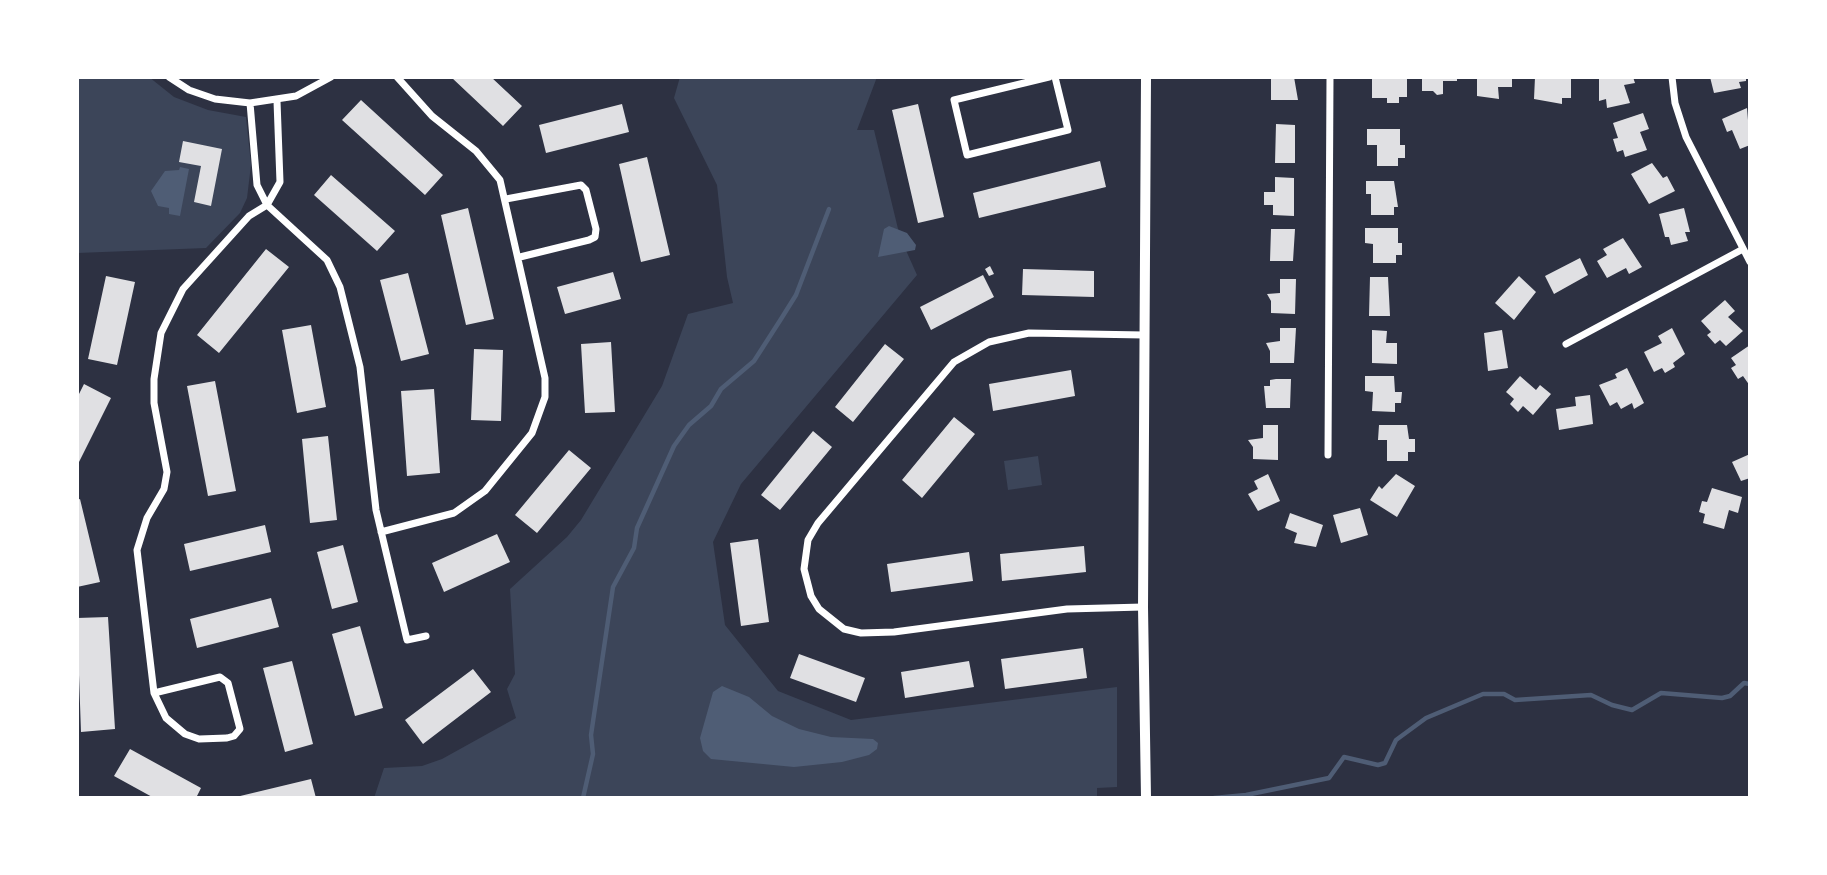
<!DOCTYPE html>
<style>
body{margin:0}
#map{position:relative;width:1827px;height:875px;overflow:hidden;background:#2d3142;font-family:"DejaVu Sans",sans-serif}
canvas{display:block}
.frame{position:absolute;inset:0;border:79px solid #fff;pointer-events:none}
</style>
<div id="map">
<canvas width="1827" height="875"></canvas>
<div class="frame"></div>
</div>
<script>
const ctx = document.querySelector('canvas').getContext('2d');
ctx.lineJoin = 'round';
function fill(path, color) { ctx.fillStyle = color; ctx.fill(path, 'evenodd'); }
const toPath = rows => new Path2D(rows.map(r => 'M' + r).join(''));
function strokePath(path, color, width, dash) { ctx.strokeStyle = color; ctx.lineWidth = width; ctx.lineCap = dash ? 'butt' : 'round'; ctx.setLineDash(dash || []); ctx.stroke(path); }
fill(toPath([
 [77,77,149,77,174,97,208,110,246,117,251,165,247,198,240,213,206,248,77,253],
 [680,77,877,77,857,130,874,130,900,237,917,275,741,484,713,542,725,625,778,691,851,720,1117,687,1117,787,1097,788,1097,798,374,798,384,768,422,766,442,759,516,718,507,689,515,674,510,589,567,537,581,520,662,386,688,314,733,303,727,277,717,185,674,98],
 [1038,456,1042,485,1008,490,1004,461]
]), '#3c4559');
fill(toPath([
 [180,167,189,169,180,216,169,214,169,208,158,206,151,191,165,171,179,170],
 [889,226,907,233,916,245,915,250,878,257,884,229],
 [722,686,749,697,772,716,799,729,831,737,873,739,878,743,877,749,869,755,842,762,794,767,711,759,703,751,700,738,713,692]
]), '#4f5d75');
strokePath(toPath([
 [583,798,593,754,591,735,613,587,634,548,637,528,674,446,689,425,711,406,721,389,754,361,781,319,796,295,829,209],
 [1214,798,1246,795,1329,778,1344,757,1378,765,1385,763,1396,740,1426,718,1483,694,1504,694,1515,700,1591,695,1612,705,1632,710,1661,693,1722,698,1730,696,1744,683,1750,684]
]), '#4f5d75', 4.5);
fill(toPath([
 [451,77,491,77,522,106,503,126],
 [1271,77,1294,77,1298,100,1271,100],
 [1372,77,1407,77,1407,97,1399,97,1399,103,1387,103,1387,98,1372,98],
 [1422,77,1457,77,1457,81,1443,81,1443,94,1437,95,1433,91,1422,91],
 [1477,77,1512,77,1512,87,1498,87,1499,99,1477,96],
 [1535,77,1571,77,1571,98,1562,98,1562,104,1534,99],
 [1599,77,1633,77,1635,83,1624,85,1630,103,1607,108,1606,99,1599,101],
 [1710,77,1746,77,1746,81,1739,82,1741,88,1714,93],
 [361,100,443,175,425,195,342,120],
 [622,104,629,132,546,153,539,125],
 [918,104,944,217,918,223,892,110],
 [1747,108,1750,145,1740,149,1732,130,1727,132,1722,119],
 [1643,113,1649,129,1640,132,1647,150,1625,157,1623,150,1617,152,1613,139,1618,138,1613,123],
 [1276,124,1295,125,1295,163,1275,163],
 [1367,129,1400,129,1400,145,1405,145,1405,158,1398,158,1398,166,1377,166,1377,145,1367,145],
 [183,141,222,149,211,206,194,202,201,166,179,162],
 [647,157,670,255,641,262,619,164],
 [1100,161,1106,187,979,218,973,193],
 [1652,163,1663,178,1667,176,1675,191,1649,204,1631,174],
 [331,175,395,231,377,251,314,195],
 [1275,177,1294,178,1294,216,1273,215,1273,205,1264,205,1264,192,1275,192],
 [1366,181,1394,181,1398,207,1394,207,1394,215,1371,215,1371,194,1366,194],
 [468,208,494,319,466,325,441,215],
 [1684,208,1690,232,1685,232,1688,241,1671,245,1669,237,1665,237,1659,214],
 [1365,228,1398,228,1398,243,1402,243,1402,255,1396,255,1396,263,1373,263,1373,244,1365,243],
 [1271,229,1295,229,1293,261,1270,261],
 [1623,238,1642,267,1629,274,1626,268,1607,278,1597,261,1607,255,1603,249],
 [266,249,289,267,219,353,197,335],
 [1580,258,1588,275,1554,294,1545,276],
 [990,266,994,274,989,276,985,269],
 [1023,269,1094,271,1094,297,1022,295],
 [613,272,621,299,565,314,557,287],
 [408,273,429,354,401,361,380,280],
 [983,275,994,297,931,330,920,307],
 [106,276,135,282,117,365,88,359],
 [1519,276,1536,292,1514,320,1495,303],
 [1370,277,1388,277,1390,316,1369,316],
 [1280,279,1296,279,1295,314,1271,313,1271,301,1267,294,1280,293],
 [1725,300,1735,311,1728,317,1743,331,1726,346,1720,340,1715,344,1707,335,1711,332,1701,321],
 [311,325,326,407,297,413,282,330],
 [1280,328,1296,328,1294,363,1270,363,1270,351,1266,343,1280,341],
 [1672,328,1685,354,1673,363,1675,367,1665,373,1662,368,1654,372,1644,352,1662,343,1658,336],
 [1372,330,1387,331,1386,343,1397,343,1397,364,1372,363],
 [1502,330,1508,368,1488,371,1484,333],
 [611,342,615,412,585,413,581,344],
 [885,344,904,359,853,422,835,407],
 [1750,345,1750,386,1743,376,1738,379,1731,368,1736,365,1731,358],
 [474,349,503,350,501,421,471,420],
 [1627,368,1644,403,1634,409,1632,403,1621,409,1617,402,1610,406,1599,385,1617,378,1615,374],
 [1071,370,1075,396,993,411,989,384],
 [1365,376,1394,376,1395,392,1402,392,1401,403,1395,403,1395,412,1372,411,1373,392,1365,391],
 [1520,376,1536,390,1540,385,1551,394,1533,415,1523,406,1518,412,1510,404,1514,399,1506,392],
 [1276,379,1291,379,1290,408,1266,408,1264,386,1270,386,1270,380],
 [215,381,236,491,208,496,187,386],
 [84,384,111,398,77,466,77,398],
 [434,389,440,473,407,476,401,391],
 [1590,395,1593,424,1559,430,1556,409,1576,406,1575,397],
 [954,417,975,434,922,498,902,480],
 [1263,425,1278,425,1278,460,1253,459,1253,447,1248,440,1263,438],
 [1379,425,1407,425,1409,439,1415,439,1415,452,1408,452,1408,461,1387,461,1387,440,1378,440],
 [813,431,832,447,780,510,761,495],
 [328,436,337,520,310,523,302,439],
 [569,450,591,468,537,533,515,515],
 [1750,454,1750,478,1741,481,1732,462],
 [1268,474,1280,501,1258,511,1248,494,1258,489,1254,481],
 [1396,474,1415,486,1397,517,1370,500,1379,486,1382,489],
 [1712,488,1742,497,1738,513,1729,510,1724,529,1703,523,1705,514,1699,512,1702,501,1707,502],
 [80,499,100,582,77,587,77,500],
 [1360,508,1368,535,1341,543,1333,515],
 [1290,513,1323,525,1316,547,1294,543,1297,533,1285,528],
 [265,525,271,552,190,571,184,544],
 [497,534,510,562,444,592,432,563],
 [758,539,769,622,741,626,730,543],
 [343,545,358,602,332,609,317,552],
 [1084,546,1086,572,1002,581,1000,554],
 [969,552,973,581,891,592,887,564],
 [271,598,279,627,197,648,190,619],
 [108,617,115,729,81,732,77,618],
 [360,626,383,708,355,716,332,634],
 [1083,648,1087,678,1005,689,1001,659],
 [799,654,865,678,856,702,790,678],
 [292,661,313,744,285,752,263,668],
 [969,661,974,687,905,698,901,672],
 [473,669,491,692,423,744,405,720],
 [130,749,201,788,196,798,154,798,114,776],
 [311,779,316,798,236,798,236,797]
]), '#e0e0e3');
strokePath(toPath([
 [169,77,189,90,215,99,250,103,296,96,331,77],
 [1049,77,954,100,967,155,1068,130,1055,77],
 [1672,77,1675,103,1686,137,1750,262],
 [250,103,257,185,267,205,327,260,340,287,360,367,376,510,407,640,426,636],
 [506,199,581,185,586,190,596,229,595,237,589,240,520,257],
 [1566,344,1743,249],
 [1328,455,1330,77],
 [381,532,454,513,485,491,532,433,545,397,545,378,500,180,476,151,432,116,397,77],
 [1143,607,1067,609,894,632,861,633,844,629,819,609,811,596,804,569,808,540,818,523,954,362,989,342,1029,333,1144,335],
 [154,693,220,677,228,683,240,729,234,736,227,738,199,739,185,734,166,718,154,693,137,550,147,518,164,489,167,472,154,403,154,379,161,333,183,289,249,216,267,205,280,182,277,101]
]), '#fff', 7);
strokePath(toPath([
 [1146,798,1143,607,1146,77]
]), '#fff', 10);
</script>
